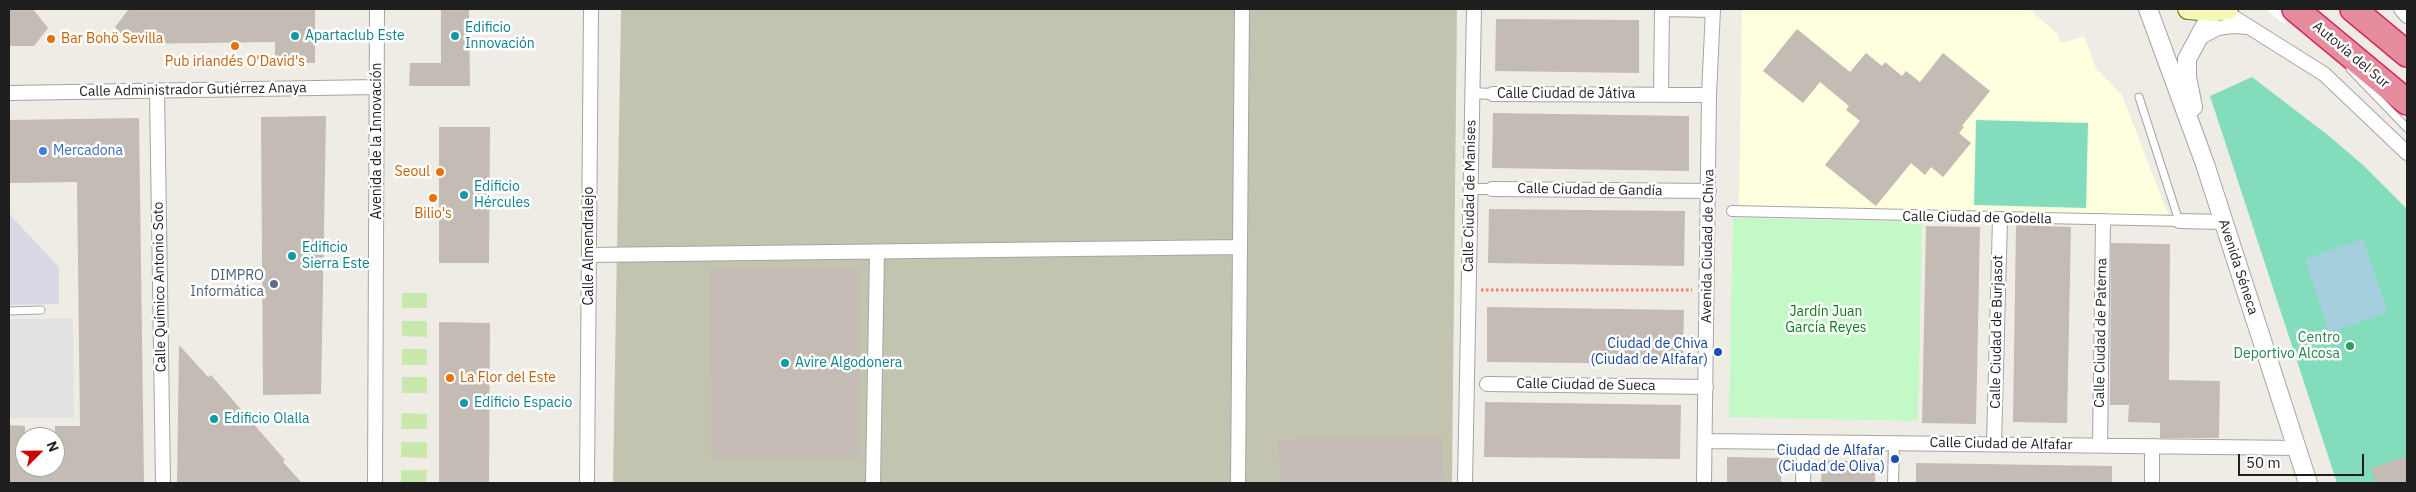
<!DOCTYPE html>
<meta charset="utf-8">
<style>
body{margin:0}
#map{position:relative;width:2416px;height:492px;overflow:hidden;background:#efece5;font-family:"IBM Plex Sans",sans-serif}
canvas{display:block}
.frame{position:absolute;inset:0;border:10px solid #1e1e1e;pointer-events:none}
.north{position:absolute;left:15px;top:427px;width:50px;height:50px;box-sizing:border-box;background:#fff;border:1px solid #a5a5a5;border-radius:50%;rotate:67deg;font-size:14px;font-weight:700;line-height:20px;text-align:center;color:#1e1e1e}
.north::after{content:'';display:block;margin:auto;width:18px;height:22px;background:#ca0603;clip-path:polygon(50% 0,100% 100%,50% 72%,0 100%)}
.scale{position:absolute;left:2238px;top:454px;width:126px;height:22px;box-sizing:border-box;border:2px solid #1e1e1e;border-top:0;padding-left:6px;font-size:15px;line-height:18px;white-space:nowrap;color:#1e1e1e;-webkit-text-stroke:4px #fff;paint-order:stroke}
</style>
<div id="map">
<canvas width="2416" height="492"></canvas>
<div class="frame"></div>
<div class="north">N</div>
<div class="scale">50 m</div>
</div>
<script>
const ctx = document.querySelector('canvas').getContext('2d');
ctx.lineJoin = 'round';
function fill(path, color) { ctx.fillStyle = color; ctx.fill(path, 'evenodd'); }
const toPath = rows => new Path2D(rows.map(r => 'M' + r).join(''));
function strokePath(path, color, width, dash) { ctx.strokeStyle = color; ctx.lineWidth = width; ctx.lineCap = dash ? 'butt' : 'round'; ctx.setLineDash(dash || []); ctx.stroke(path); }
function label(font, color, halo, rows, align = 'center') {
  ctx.font = font + ' "IBM Plex Sans",sans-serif'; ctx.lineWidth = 5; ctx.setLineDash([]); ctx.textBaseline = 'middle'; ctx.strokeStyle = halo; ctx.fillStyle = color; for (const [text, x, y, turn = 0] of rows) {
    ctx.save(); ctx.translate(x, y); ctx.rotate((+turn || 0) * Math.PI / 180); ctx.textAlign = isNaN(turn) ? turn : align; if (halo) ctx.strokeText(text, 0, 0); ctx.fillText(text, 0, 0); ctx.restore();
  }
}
fill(toPath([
 [1742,9,2029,9,2059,35,2059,41,2063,43,2084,36,2096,68,2122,95,2169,217,1739,206]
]), '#feffde');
fill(toPath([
 [621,9,1457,9,1452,483,613,483]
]), '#c3c4b0');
fill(toPath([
 [402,293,427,293,427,308,402,308],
 [402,321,427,321,427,337,402,336],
 [402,349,427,349,427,365,402,365],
 [402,377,427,377,427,393,402,393],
 [402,413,427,414,427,429,401,429],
 [401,442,427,442,427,458,401,457],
 [401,470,427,470,426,483,401,483]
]), '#c8e9ab');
fill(toPath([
 [1733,218,1922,222,1918,421,1729,417]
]), '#c2f9c7');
fill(toPath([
 [2252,77,2329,136,2363,165,2407,209,2407,483,2337,483,2210,96],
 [1976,120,2088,123,2086,208,1974,205]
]), '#83ddbc');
fill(toPath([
 [73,318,74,418,9,418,9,319]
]), '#e2e2e2');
fill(toPath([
 [9,214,59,267,59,304,9,305]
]), '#d9d9e5');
fill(toPath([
 [2363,239,2388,312,2329,333,2305,259]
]), '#a5cfdc');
fill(toPath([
 [2266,9,2297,9,2284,24]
]), '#fff');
fill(toPath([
 [9,9,33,9,48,28,34,46,9,46],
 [129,9,315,9,315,63,275,63,275,42,130,44,115,27],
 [441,9,469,9,470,86,409,86,410,63,441,63],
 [1496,19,1639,20,1639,73,1495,71],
 [1797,29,1850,72,1866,53,1882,66,1885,62,1902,76,1906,71,1920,82,1943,53,1990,91,1962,126,1964,127,1959,133,1971,143,1943,177,1931,167,1925,175,1911,163,1876,206,1825,165,1860,121,1846,110,1849,106,1820,82,1803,103,1763,71],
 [1493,113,1689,116,1689,171,1492,168],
 [326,116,321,394,263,395,261,117],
 [139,118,144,483,9,483,9,425,25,426,25,467,55,467,55,426,80,426,77,182,9,183,9,120],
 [439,127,490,127,489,263,439,263],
 [1489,209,1685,211,1684,266,1488,263],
 [2016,225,2071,227,2067,423,2013,422],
 [1926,226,1980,227,1976,424,1922,423],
 [2111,243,2170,244,2169,380,2220,381,2219,438,2160,438,2160,423,2128,422,2129,405,2110,405],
 [710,268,859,268,859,458,711,458],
 [1487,307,1684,310,1683,364,1487,362],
 [439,322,490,323,489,483,439,483],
 [179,345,208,377,211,375,285,460,283,462,302,483,177,483],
 [1485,402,1681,405,1680,459,1484,457],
 [1442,435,1443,483,1280,483,1278,439],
 [2407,456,2407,483,2376,483,2371,468],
 [1727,457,1781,458,1781,483,1727,483],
 [1822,460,1875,462,1875,483,1821,483],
 [1916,463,2112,466,2112,483,1916,483]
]), '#c4bcb4');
const service = toPath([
 [2350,69,2407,128],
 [2139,97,2179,221],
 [9,311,41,310]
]);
const pedestrian = toPath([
 [1471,93,1493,94],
 [1470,189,1492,189],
 [1732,211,2179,221],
 [1893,483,1894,443]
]);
const minor = toPath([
 [2401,9,2407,16],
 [2222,10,2324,74,2407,153],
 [2199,38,2218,28,2232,26,2248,27],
 [157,90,163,483],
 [9,93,377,87],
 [1493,94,1709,95],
 [1661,94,1662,9,1713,10],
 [1492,189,1709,191],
 [2179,221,2223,222],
 [589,255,1240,247],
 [1487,384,1706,387],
 [1705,441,2297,448],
 [1994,444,2000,219],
 [2100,445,2103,221],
 [375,483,377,9],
 [587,483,591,9],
 [873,483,877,252],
 [1238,483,1242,9],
 [1465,483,1474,9],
 [1704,483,1709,95,1713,9],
 [1803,483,1804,442],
 [2152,483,2152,446]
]);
const tertiary = toPath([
 [2148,9,2205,164,2308,483],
 [2193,107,2187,77,2187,59,2213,11]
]);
const secondary = toPath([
 [2188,9,2213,11,2228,9]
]);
const motorway = toPath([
 [2295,9,2407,102],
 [2353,9,2407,54]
]);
strokePath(service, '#a5a5a5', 9);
strokePath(pedestrian, '#a5a5a5', 12);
strokePath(minor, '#a5a5a5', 16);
strokePath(tertiary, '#a5a5a5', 20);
strokePath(secondary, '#677406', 22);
strokePath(motorway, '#d82660', 28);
strokePath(toPath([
 [1481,290,1692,290]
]), '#f87e6d', 3, [2.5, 2.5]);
strokePath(service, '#fff', 7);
strokePath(pedestrian, '#fff', 10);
strokePath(minor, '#fff', 14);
strokePath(tertiary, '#fff', 18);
strokePath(secondary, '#f4f9b9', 20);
strokePath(motorway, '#e58d9c', 25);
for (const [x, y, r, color] of [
 [295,36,5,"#0f9aa8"],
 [455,36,5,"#0f9aa8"],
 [51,39,5,"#e8710a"],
 [235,46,5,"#e8710a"],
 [43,151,5,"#3f7fe0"],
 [440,172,5,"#e8710a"],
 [464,195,5,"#0f9aa8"],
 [433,198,5,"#e8710a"],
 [292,256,5,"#0f9aa8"],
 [274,284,5,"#5c6f8a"],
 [2350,346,5,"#2e9e5b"],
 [1718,352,5,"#1a4fb4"],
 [785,363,5,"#0f9aa8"],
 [450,378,5,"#e8710a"],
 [464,403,5,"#0f9aa8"],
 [214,419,5,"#0f9aa8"],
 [1895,459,5,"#1a4fb4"]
]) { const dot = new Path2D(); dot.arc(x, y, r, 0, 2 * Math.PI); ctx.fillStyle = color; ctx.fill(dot); strokePath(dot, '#fff', 2); }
label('14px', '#0d838f', '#fff', [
 ["Edificio",465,28],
 ["Innovación",465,44],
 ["Apartaclub Este",305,36],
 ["Edificio",474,187],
 ["Hércules",474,203],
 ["Edificio",302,248],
 ["Sierra Este",302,264],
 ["Avire Algodonera",795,363],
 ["Edificio Espacio",474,403],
 ["Edificio Olalla",224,419]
], 'left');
label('14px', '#c56008', '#fff', [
 ["Bar Bohö Sevilla",61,39],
 ["Pub irlandés O'David's",235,62,"center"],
 ["Seoul",430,172,"right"],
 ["Bilio's",433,214,"center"],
 ["La Flor del Este",460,378]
], 'left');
label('14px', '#1e1e1e', '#fff', [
 ["Autovía del Sur",2351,55,40],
 ["Calle Administrador Gutiérrez Anaya",193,90,-1],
 ["Calle Ciudad de Játiva",1566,94],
 ["Avenida de la Innovación",377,141,-90],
 ["Calle Ciudad de Gandía",1590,190,1],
 ["Calle Ciudad de Manises",1470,196,-89],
 ["Calle Ciudad de Godella",1977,218,1],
 ["Calle Almendralejo",589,246,-90],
 ["Avenida Ciudad de Chiva",1708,246,-89],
 ["Avenida Séneca",2238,267,72],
 ["Calle Químico Antonio Soto",160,287,-91],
 ["Calle Ciudad de Burjasot",1997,332,-89],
 ["Calle Ciudad de Paterna",2101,333,-89],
 ["Calle Ciudad de Sueca",1586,385,1],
 ["Calle Ciudad de Alfafar",2001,444,1]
]);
label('14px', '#366cbe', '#fff', [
 ["Mercadona",53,151]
], 'left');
label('14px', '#4e5e75', '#fff', [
 ["DIMPRO",264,276],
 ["Informática",264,292]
], 'right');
label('14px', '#0d7c18', '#fff', [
 ["Jardín Juan",1826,312],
 ["García Reyes",1826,328]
]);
label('14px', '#27864d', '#fff', [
 ["Centro",2340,338],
 ["Deportivo Alcosa",2340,354]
], 'right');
label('14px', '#164399', '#fff', [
 ["Ciudad de Chiva",1708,344],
 ["(Ciudad de Alfafar)",1708,360],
 ["Ciudad de Alfafar",1885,451],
 ["(Ciudad de Oliva)",1885,467]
], 'right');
</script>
